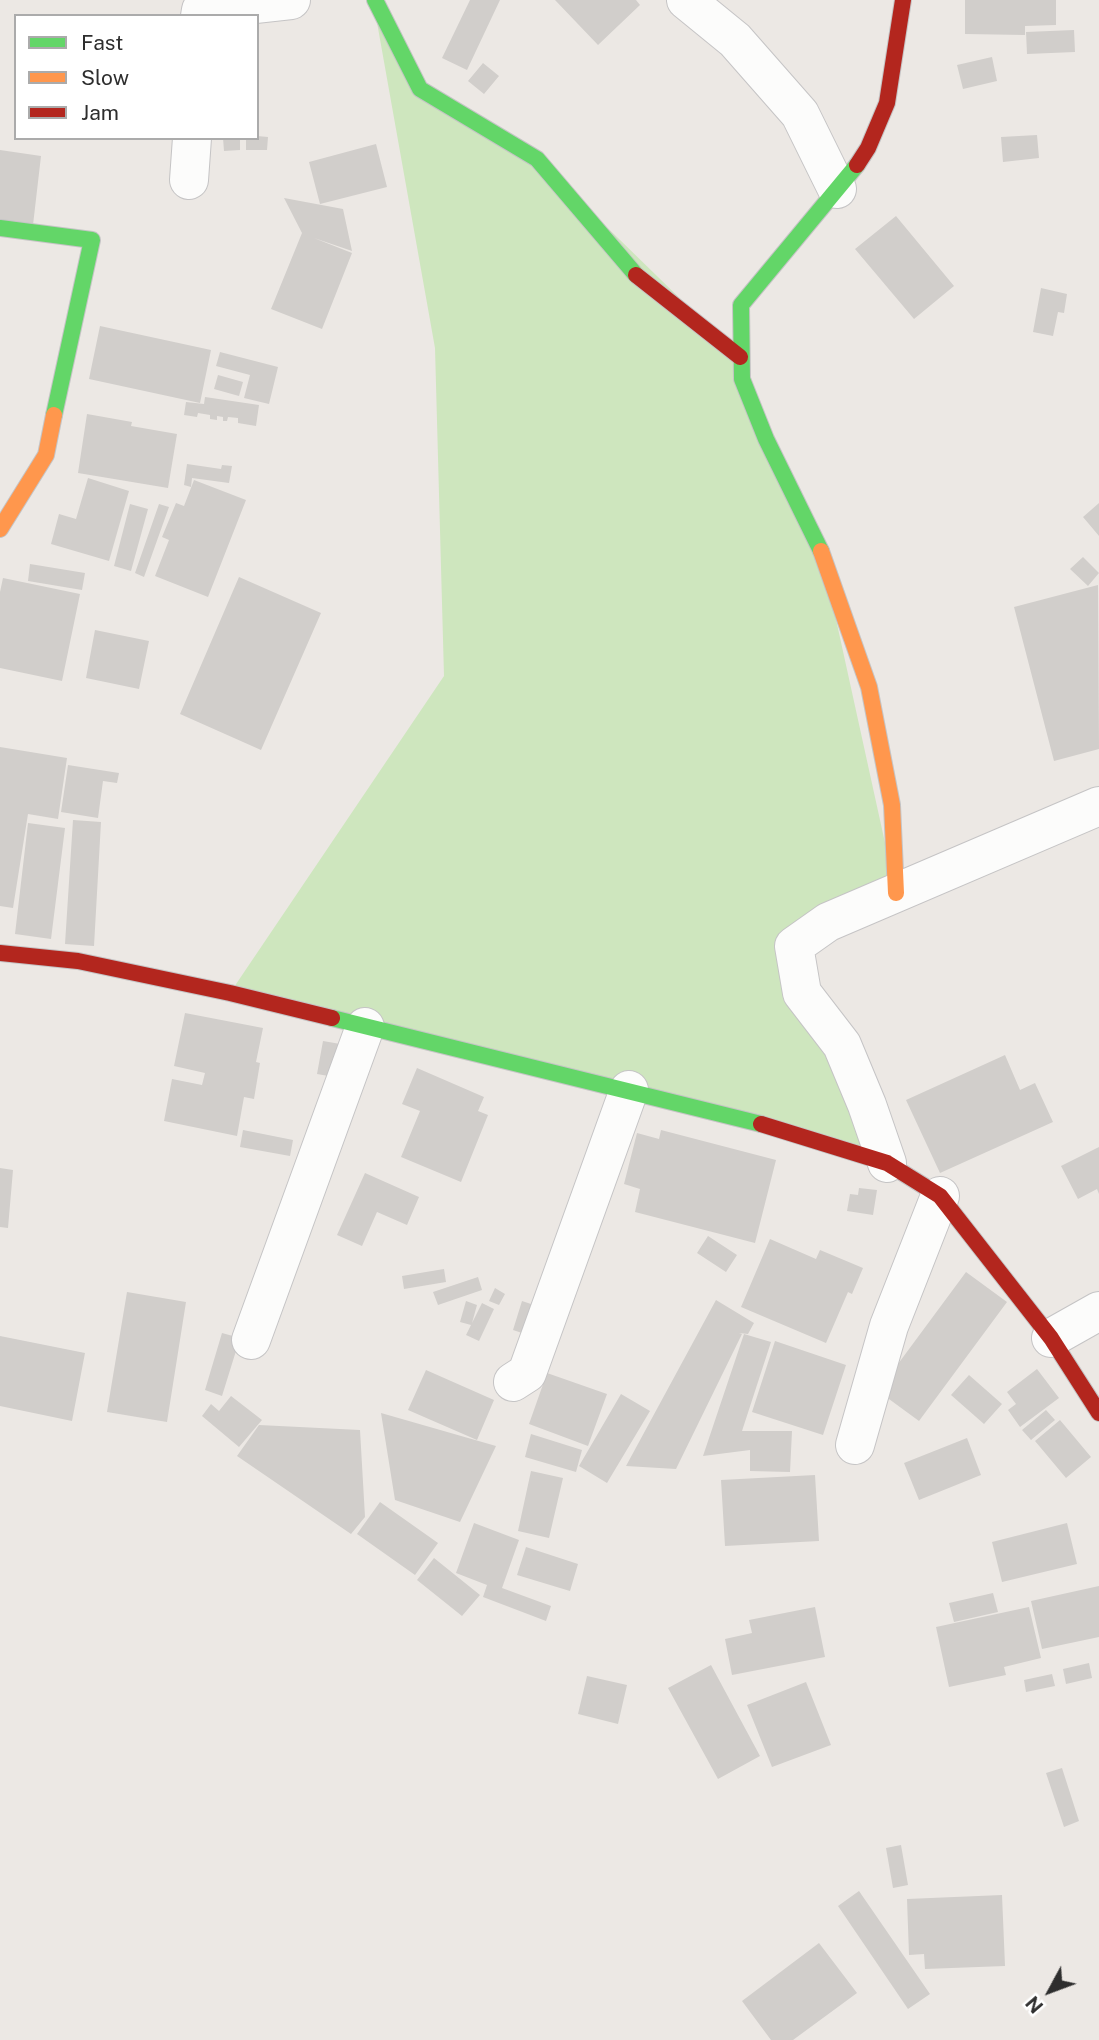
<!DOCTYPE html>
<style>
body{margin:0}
#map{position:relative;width:1099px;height:2040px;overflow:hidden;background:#ece8e4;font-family:"Public Sans",sans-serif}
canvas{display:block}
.legend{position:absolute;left:14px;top:14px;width:245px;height:126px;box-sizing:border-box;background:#fff;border:2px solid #ababab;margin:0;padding:9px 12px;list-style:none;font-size:21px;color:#2e2e2e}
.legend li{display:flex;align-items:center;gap:14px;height:35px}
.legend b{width:35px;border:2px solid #ababab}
.north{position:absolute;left:1015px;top:1956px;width:70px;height:70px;-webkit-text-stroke:5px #fff;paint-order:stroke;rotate:229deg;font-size:19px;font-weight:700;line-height:28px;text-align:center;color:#2e2e2e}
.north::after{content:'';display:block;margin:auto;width:24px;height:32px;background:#2e2e2e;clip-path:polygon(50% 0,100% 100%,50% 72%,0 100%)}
</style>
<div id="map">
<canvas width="1099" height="2040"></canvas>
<ul class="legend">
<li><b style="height:9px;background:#63d668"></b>Fast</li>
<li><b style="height:9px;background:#ff974d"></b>Slow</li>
<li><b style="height:9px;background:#b3261e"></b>Jam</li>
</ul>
<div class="north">N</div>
</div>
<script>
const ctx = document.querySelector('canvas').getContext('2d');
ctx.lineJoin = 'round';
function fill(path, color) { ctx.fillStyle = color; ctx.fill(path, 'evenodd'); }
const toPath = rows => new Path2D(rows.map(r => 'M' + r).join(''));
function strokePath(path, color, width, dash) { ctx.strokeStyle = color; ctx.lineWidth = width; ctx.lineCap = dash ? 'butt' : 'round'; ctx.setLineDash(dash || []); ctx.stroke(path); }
fill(toPath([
 [373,0,420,89,537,159,740,357,821,551,896,893,794,946,887,1163,230,993,444,676,435,348]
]), '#cee6be');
fill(toPath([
 [470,0,500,0,467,70,442,58],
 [555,0,636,0,640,5,598,45],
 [965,0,1056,0,1056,25,1025,26,1025,35,965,34],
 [1074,30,1075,52,1027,54,1026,32],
 [992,57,997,81,963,89,957,65],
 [483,63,499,76,484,94,468,81],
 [1037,135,1039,158,1003,162,1001,137],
 [257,136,268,137,267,150,246,150,246,138,257,138],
 [223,138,240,138,240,150,224,151],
 [376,144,387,187,320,204,309,162],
 [0,150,41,156,33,225,0,220],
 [284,198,343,209,352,251,314,238,352,253,322,329,271,309,302,233],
 [896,216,954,286,914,319,855,249],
 [1041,288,1067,294,1064,313,1058,312,1053,336,1033,332],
 [100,326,211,350,200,403,89,379],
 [220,352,278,367,269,404,244,398,250,375,216,366],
 [218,375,243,382,239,396,214,389],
 [205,397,259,405,256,426,238,423,238,418,228,417,227,421,223,421,223,417,217,416,217,420,210,419,210,415,198,413,197,417,184,415,186,402,204,404],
 [87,414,132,422,131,426,177,434,168,488,78,473],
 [187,464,221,469,222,465,232,466,229,483,192,478,191,487,184,485],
 [88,478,129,491,109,561,51,544,59,514,76,519],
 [194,480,246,500,208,597,155,576,169,540,162,537,176,503,184,506],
 [1099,503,1099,536,1083,517],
 [130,504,148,509,131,571,114,566],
 [159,504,169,507,144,577,135,573],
 [1083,557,1099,573,1088,586,1070,569],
 [30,564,85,573,82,590,28,581],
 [239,577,321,613,261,750,180,714],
 [3,578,80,594,62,681,0,668,0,592],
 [1098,585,1099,749,1054,761,1014,607],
 [95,630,149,641,139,689,86,678],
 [0,747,67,758,58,819,28,814,13,908,0,906],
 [68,765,119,773,117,783,103,781,98,818,61,812],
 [73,820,101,822,94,946,65,944],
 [28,823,65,828,51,939,15,934],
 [185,1013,263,1028,256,1062,260,1063,254,1099,244,1097,237,1136,164,1121,172,1079,202,1085,205,1073,174,1066],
 [323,1041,346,1045,340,1078,317,1074],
 [1005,1055,1020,1090,1035,1083,1053,1122,940,1173,906,1100],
 [417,1068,484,1097,478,1111,488,1115,461,1182,401,1157,420,1111,402,1104],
 [243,1130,293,1140,290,1156,240,1147],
 [661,1130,776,1160,755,1243,635,1212,640,1189,624,1184,637,1133,659,1139],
 [1099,1147,1099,1194,1097,1189,1078,1199,1061,1166],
 [0,1168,13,1170,8,1228,0,1227],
 [365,1173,419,1197,407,1225,377,1212,362,1246,337,1235],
 [859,1188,877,1190,873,1215,847,1211,850,1194,858,1195],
 [708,1236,737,1255,726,1272,697,1253],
 [770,1239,816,1259,820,1250,863,1268,852,1294,848,1292,826,1343,741,1307],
 [444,1269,446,1282,404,1289,402,1276],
 [966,1272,1007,1302,919,1421,878,1391],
 [478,1277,482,1290,438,1305,433,1292],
 [495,1288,505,1294,499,1305,489,1301],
 [127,1292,186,1302,167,1422,107,1412],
 [716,1300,754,1323,748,1334,739,1333,742,1334,676,1469,626,1466],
 [466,1301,477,1305,472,1323,482,1303,494,1309,479,1341,466,1335,471,1325,460,1322],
 [522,1301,534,1305,525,1334,513,1330],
 [222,1333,240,1338,222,1396,205,1390],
 [744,1334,771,1342,742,1431,792,1431,790,1472,750,1471,750,1450,703,1456],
 [0,1336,85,1353,72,1421,0,1406],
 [775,1341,846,1365,823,1435,752,1412],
 [1037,1369,1059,1398,1020,1427,1008,1410,1016,1404,1007,1392],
 [426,1370,494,1400,477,1440,408,1410],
 [547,1373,607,1394,588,1446,529,1424],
 [969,1375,1002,1404,984,1424,951,1395],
 [621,1394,650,1411,607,1483,579,1466],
 [231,1396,262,1420,239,1447,202,1416,211,1404,219,1411],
 [1046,1410,1055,1420,1031,1440,1022,1430],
 [381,1413,496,1446,460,1522,395,1500],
 [1060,1420,1091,1457,1066,1478,1035,1441],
 [259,1425,360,1430,365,1517,351,1534,237,1456],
 [531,1434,582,1450,576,1472,525,1457],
 [967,1438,981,1475,919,1500,904,1463],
 [531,1471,563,1478,549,1538,518,1531],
 [815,1475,819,1541,725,1546,721,1480],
 [380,1502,438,1543,415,1575,357,1534],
 [474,1523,519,1540,502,1588,551,1606,546,1621,483,1597,487,1585,456,1573],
 [1067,1523,1077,1564,1002,1582,992,1542],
 [526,1547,578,1564,570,1591,517,1575],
 [434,1558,480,1595,462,1616,417,1580],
 [1099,1586,1099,1637,1042,1649,1031,1601],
 [993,1593,998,1612,954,1622,949,1603],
 [815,1607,825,1657,732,1675,725,1639,752,1633,749,1620],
 [1029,1607,1041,1658,1004,1667,1006,1675,949,1687,936,1627],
 [1089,1663,1092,1678,1066,1684,1063,1669],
 [711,1665,760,1756,718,1779,668,1688],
 [1052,1674,1055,1686,1026,1692,1024,1680],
 [587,1676,627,1685,618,1724,578,1714],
 [806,1682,831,1745,772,1767,747,1705],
 [1062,1768,1079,1821,1064,1827,1046,1773],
 [901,1845,908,1885,893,1888,886,1848],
 [859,1891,930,1994,908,2009,838,1906],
 [1002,1895,1005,1966,925,1969,924,1954,909,1955,907,1899],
 [819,1943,857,1993,793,2040,771,2040,742,2001]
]), '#d1cecb');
const street = toPath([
 [686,0,735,40,800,114,837,189],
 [200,16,201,10,291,0],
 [189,180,192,138],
 [887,1163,867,1105,842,1045,802,993,794,946,828,922,1099,806],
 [1051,1338,1099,1311],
 [251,1340,365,1027],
 [513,1382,527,1373,629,1090],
 [855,1445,889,1326,940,1196]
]);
const fast = toPath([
 [375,0,420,89,537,159,636,275],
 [0,228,92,240,54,415],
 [821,551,766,439,742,379,741,305,857,165],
 [332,1018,761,1124]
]);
const slow = toPath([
 [0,529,46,455,54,415],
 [821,551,869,687,892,805,896,893]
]);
const jam = toPath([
 [857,165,868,148,887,103,903,0],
 [636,275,740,357],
 [0,953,78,961,230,993,332,1018],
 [761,1124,887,1163,940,1196,1051,1338,1099,1413]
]);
strokePath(street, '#c5c4c5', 40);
strokePath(fast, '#c5c4c5', 18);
strokePath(slow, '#c5c4c5', 18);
strokePath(jam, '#c5c4c5', 18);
strokePath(street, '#fcfcfb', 38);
strokePath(fast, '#63d668', 16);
strokePath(slow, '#ff974d', 16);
strokePath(jam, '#b3261e', 16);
</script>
